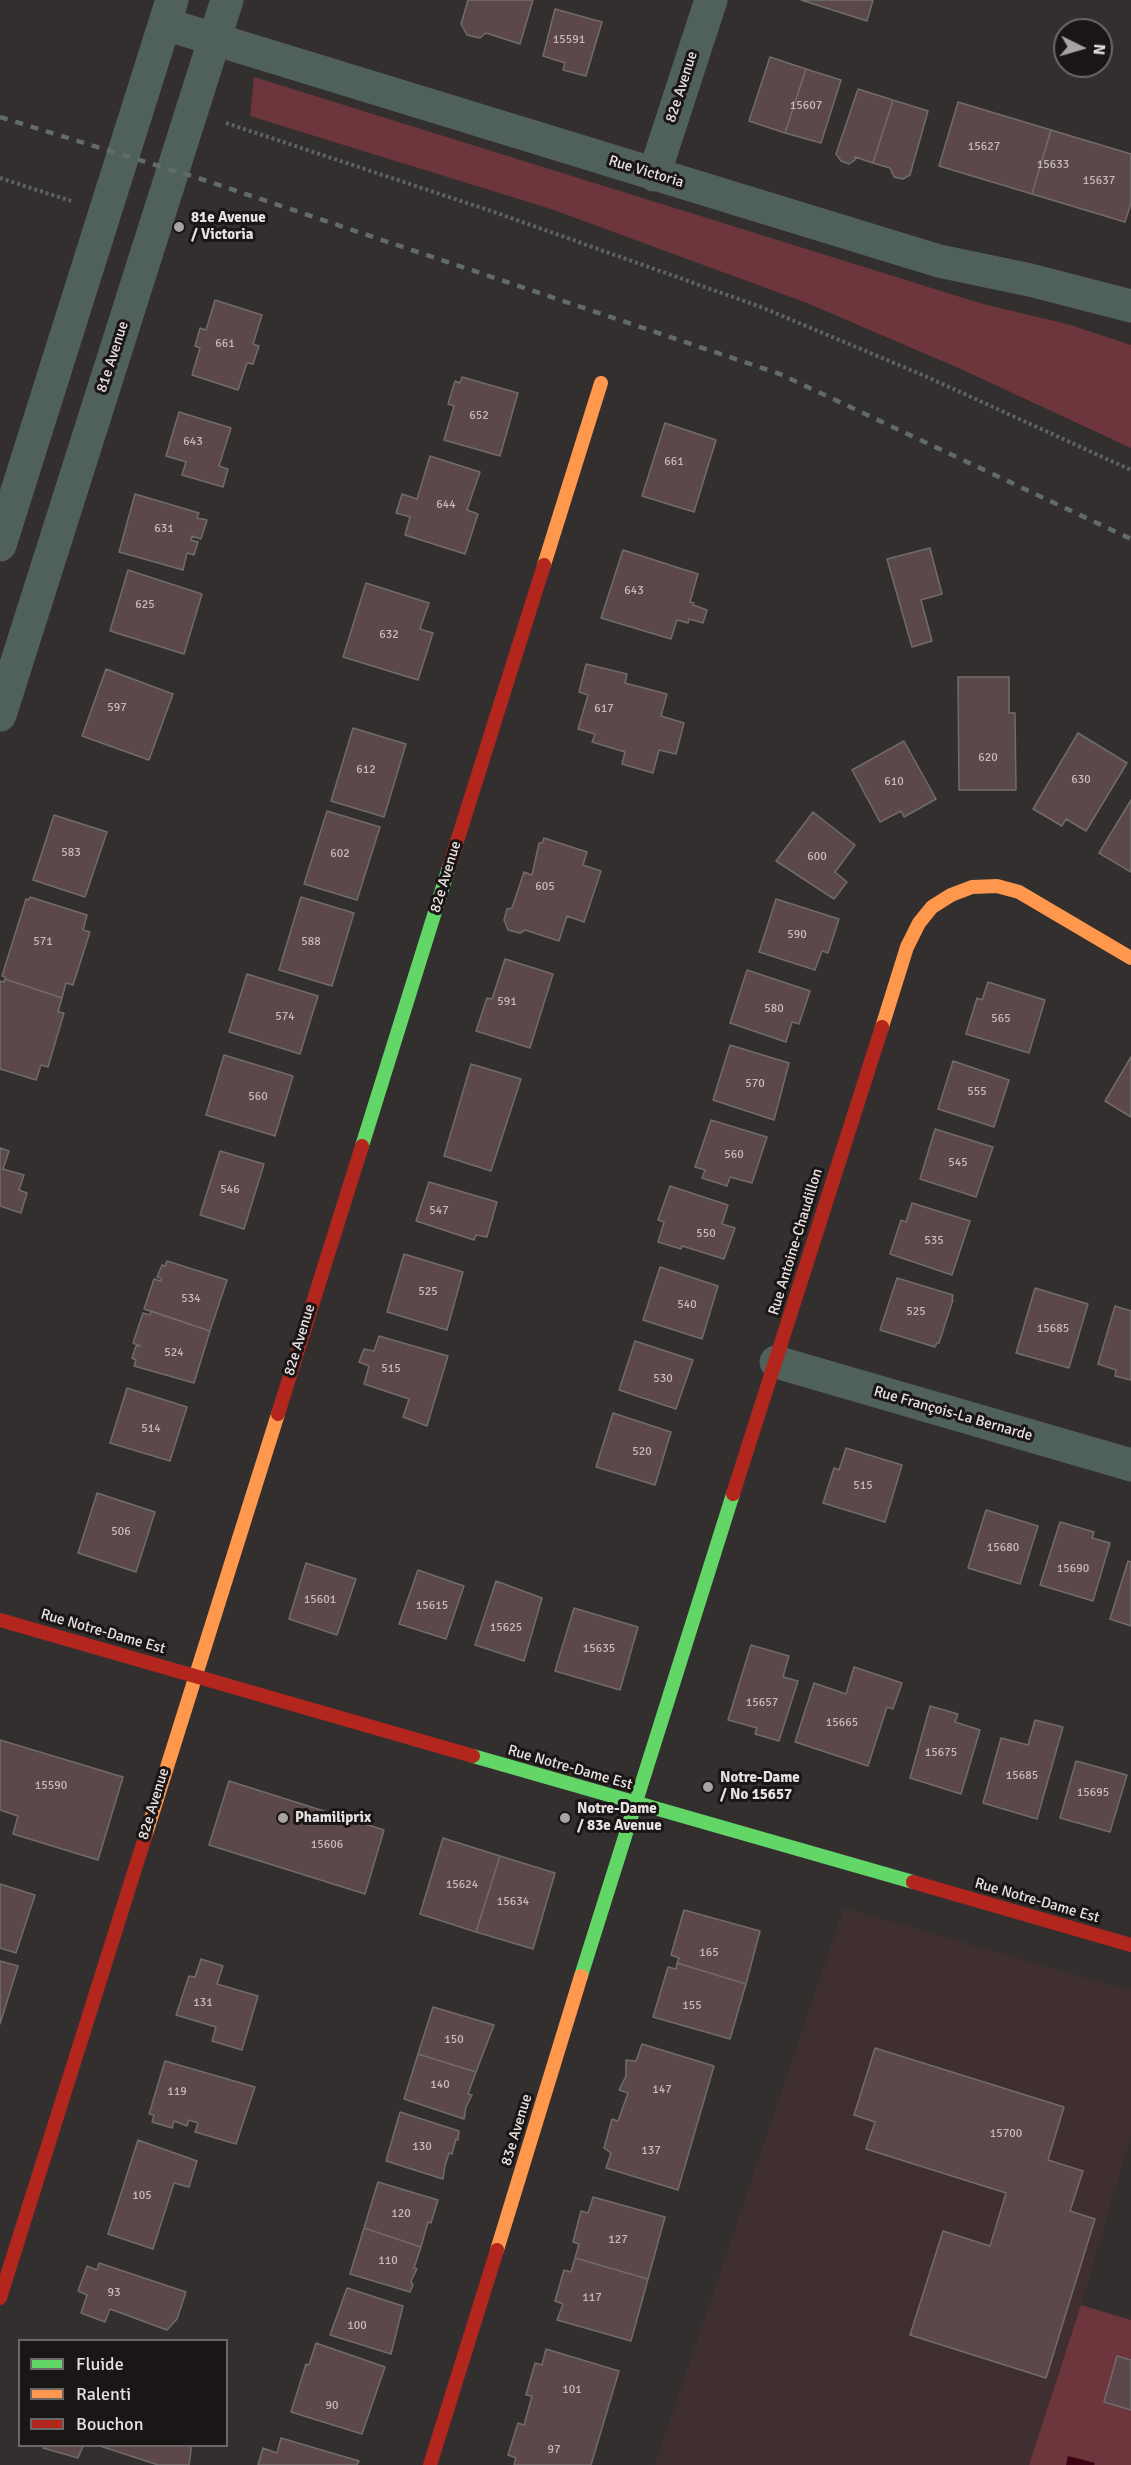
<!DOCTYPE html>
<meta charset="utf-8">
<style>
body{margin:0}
#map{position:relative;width:1131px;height:2465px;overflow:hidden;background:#342f2f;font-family:Signika,sans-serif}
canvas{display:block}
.legend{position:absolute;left:18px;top:2339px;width:210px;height:108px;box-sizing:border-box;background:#1b1616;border:2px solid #6d6767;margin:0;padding:8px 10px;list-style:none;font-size:18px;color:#e9e1e1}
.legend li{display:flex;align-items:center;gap:12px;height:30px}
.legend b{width:30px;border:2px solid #6d6767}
.north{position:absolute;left:1053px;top:18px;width:60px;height:60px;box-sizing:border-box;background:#1b1616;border:2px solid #6d6767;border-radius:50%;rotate:95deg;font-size:16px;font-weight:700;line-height:24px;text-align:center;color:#e9e1e1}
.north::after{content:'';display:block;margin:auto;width:21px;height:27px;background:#aaa3a3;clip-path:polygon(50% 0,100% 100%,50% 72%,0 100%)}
</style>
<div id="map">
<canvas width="1131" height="2465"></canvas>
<ul class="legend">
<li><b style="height:8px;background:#63d668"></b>Fluide</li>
<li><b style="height:8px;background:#ff974d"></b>Ralenti</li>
<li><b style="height:8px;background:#b3261e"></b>Bouchon</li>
</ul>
<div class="north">N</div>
</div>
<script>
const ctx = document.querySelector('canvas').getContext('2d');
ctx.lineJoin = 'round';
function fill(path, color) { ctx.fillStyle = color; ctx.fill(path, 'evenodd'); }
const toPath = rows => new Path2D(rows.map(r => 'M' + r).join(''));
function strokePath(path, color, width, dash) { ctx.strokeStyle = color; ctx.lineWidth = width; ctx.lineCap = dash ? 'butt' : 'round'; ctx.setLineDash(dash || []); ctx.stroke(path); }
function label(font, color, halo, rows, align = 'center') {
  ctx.font = font + ' Signika,sans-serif'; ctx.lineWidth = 6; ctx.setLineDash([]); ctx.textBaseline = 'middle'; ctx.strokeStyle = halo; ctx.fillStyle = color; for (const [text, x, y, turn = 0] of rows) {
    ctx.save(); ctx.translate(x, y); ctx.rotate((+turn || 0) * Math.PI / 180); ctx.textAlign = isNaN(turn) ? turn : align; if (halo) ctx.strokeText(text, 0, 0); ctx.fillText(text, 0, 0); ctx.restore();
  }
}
fill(toPath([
 [844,1908,1131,1991,1131,2135,1081,2305,1029,2465,655,2465]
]), '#402f30');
fill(toPath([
 [254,77,983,304,1067,324,1131,345,1131,448,963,370,807,303,551,209,250,116],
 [1081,2305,1131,2320,1131,2465,1029,2465]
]), '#6d353c');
fill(toPath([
 [1068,2456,1095,2463,1094,2465,1066,2465]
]), '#3e0413');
const building = toPath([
 [468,0,533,0,520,44,486,33,480,38,467,35,461,24,468,0],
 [801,0,873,0,867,21,801,0],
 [555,9,602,22,586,76,563,70,565,63,543,56,555,9],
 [770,57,806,69,785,133,749,121,770,57],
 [806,69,841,80,821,143,785,133,806,69],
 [858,89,893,100,873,163,855,157,855,160,849,164,841,161,836,154,858,89],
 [893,100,928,111,910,175,903,179,894,177,890,168,873,163,893,100],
 [958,102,1051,130,1032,194,939,166,958,102],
 [1051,130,1131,154,1131,203,1125,222,1032,194,1051,130],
 [215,300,262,315,253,344,259,346,253,364,247,363,238,390,192,375,200,348,195,346,200,328,206,330,215,300],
 [462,377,518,393,500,456,444,440,454,406,448,404,455,381,460,383,462,377],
 [179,412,231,428,219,466,228,469,223,487,182,475,186,462,166,456,179,412],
 [665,423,716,440,694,512,642,496,665,423],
 [430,456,480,472,467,510,478,514,465,554,405,535,410,517,396,513,402,494,417,499,430,456],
 [135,494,199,513,197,518,207,520,201,539,192,536,191,540,198,542,194,555,187,553,183,570,119,552,135,494],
 [930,548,942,594,921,600,932,641,912,647,887,559,930,548],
 [623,550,698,574,690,602,694,603,693,605,707,610,703,623,689,619,688,623,677,620,671,639,601,618,623,550],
 [128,570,202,594,184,654,110,631,128,570],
 [366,583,429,603,420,629,433,633,418,680,343,657,366,583],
 [586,664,627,674,625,683,667,694,661,716,684,723,676,754,659,750,653,773,622,764,625,752,592,742,595,734,578,729,588,695,579,692,586,664],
 [106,669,173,694,149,760,82,736,106,669],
 [958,677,1009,677,1009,713,1015,713,1016,790,959,790,958,677],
 [353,728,406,744,384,817,331,801,353,728],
 [1078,733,1127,763,1086,831,1066,819,1062,826,1033,809,1078,733],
 [904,741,936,799,904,817,901,811,880,822,852,770,904,741],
 [1131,800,1131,872,1099,853,1131,800],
 [327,811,380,827,357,900,304,884,327,811],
 [813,812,855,845,835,872,847,882,834,899,776,861,813,812],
 [54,815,107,832,85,897,33,880,54,815],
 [544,838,587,852,583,865,601,871,584,922,567,916,559,941,525,930,520,933,508,930,504,920,507,909,512,908,524,872,532,875,539,843,542,843,544,838],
 [30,897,87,915,83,930,90,932,73,985,66,983,62,998,5,979,5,977,2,976,26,899,29,900,30,897],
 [301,897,354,913,332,986,279,970,301,897],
 [776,899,839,919,828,953,822,951,815,970,759,952,776,899],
 [505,959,553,974,530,1048,476,1031,487,998,492,999,505,959],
 [747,970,810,991,799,1024,792,1022,786,1042,730,1023,747,970],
 [247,974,318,996,300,1054,229,1032,247,974],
 [5,979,62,998,58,1012,64,1013,48,1067,41,1065,36,1080,0,1069,0,981,4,982,5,979],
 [988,982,1045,1000,1029,1053,966,1034,977,998,982,1000,988,982],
 [730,1045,789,1063,774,1120,713,1100,730,1045],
 [224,1055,293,1076,275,1136,206,1115,224,1055],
 [1131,1057,1131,1117,1105,1101,1131,1057],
 [953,1061,1009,1080,994,1127,938,1109,953,1061],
 [471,1064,521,1079,491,1171,444,1156,471,1064],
 [711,1120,767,1137,752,1183,730,1177,727,1186,702,1178,705,1170,695,1167,711,1120],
 [935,1129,993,1147,976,1197,920,1179,935,1129],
 [0,1148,9,1151,3,1169,24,1175,19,1190,27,1193,21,1213,0,1206,0,1148],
 [220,1151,264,1164,244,1229,200,1215,220,1151],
 [429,1182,497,1202,487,1237,476,1235,474,1240,416,1221,429,1182],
 [670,1186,728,1205,722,1224,735,1228,724,1259,682,1246,681,1249,658,1242,664,1222,658,1220,670,1186],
 [912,1203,970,1221,952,1275,890,1254,901,1220,906,1222,912,1203],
 [404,1254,463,1272,447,1330,387,1312,404,1254],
 [167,1261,227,1280,210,1331,144,1309,154,1279,161,1281,161,1278,157,1277,162,1265,165,1266,167,1261],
 [660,1267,718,1286,702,1339,643,1320,660,1267],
 [897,1278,953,1295,952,1300,953,1300,939,1343,937,1343,935,1347,880,1330,897,1278],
 [1035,1288,1088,1304,1069,1368,1016,1353,1035,1288],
 [1115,1306,1131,1311,1131,1380,1115,1376,1116,1370,1098,1364,1115,1306],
 [151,1311,210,1331,194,1383,134,1366,136,1360,132,1358,136,1346,140,1346,133,1343,143,1313,150,1315,151,1311],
 [379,1336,448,1356,427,1426,403,1417,409,1399,364,1384,369,1366,359,1362,364,1349,374,1351,379,1336],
 [635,1341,693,1360,676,1409,619,1390,635,1341],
 [127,1388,187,1407,170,1461,110,1443,127,1388],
 [613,1413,671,1432,655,1485,596,1467,613,1413],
 [846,1448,902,1465,885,1522,823,1503,834,1468,839,1470,846,1448],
 [97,1493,155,1512,136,1572,78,1553,97,1493],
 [986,1510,1038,1526,1020,1584,968,1568,986,1510],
 [1060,1522,1094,1532,1092,1538,1110,1543,1093,1601,1040,1585,1060,1522],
 [1128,1561,1131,1562,1131,1626,1110,1619,1128,1561],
 [306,1563,356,1579,337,1635,289,1619,306,1563],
 [418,1570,464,1586,446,1639,399,1624,418,1570],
 [496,1581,542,1598,524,1661,475,1645,496,1581],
 [574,1608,638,1627,620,1690,555,1671,574,1608],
 [751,1645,789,1656,783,1677,798,1681,779,1741,755,1734,757,1728,728,1720,751,1645],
 [854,1667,902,1683,893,1709,887,1707,868,1766,795,1742,814,1683,846,1694,854,1667],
 [930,1706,958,1714,955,1722,980,1730,961,1794,910,1778,930,1706],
 [1035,1720,1063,1727,1037,1819,983,1803,1001,1738,1028,1745,1035,1720],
 [0,1740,123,1777,98,1860,13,1834,18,1816,0,1810,0,1740],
 [1076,1761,1127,1775,1110,1832,1060,1818,1076,1761],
 [229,1781,384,1830,365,1894,209,1845,229,1781],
 [443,1838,500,1856,476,1932,420,1914,443,1838],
 [500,1856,555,1873,533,1949,476,1932,500,1856],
 [0,1884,35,1895,16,1953,0,1948,0,1884],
 [684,1910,760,1931,746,1984,677,1963,679,1958,671,1955,684,1910],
 [201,1959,223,1966,217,1984,258,1996,242,2050,212,2041,216,2027,176,2015,189,1976,195,1977,201,1959],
 [0,1961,18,1966,0,2024,0,1961],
 [677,1963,746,1984,730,2039,653,2017,668,1967,676,1969,677,1963],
 [433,2007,494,2025,476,2072,418,2054,433,2007],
 [642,2044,714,2066,678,2190,606,2168,611,2153,604,2148,612,2119,618,2121,628,2093,619,2090,626,2076,626,2060,636,2061,642,2044],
 [875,2048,1064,2107,1048,2160,1083,2171,1070,2211,1095,2219,1046,2378,910,2335,943,2231,990,2246,1006,2193,866,2149,875,2122,854,2115,875,2048],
 [418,2054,476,2072,468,2094,472,2095,466,2107,464,2119,404,2099,418,2054],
 [165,2061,255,2087,236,2144,195,2132,198,2123,189,2120,187,2126,174,2121,172,2128,152,2122,154,2115,149,2114,165,2061],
 [400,2112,459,2131,458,2140,456,2139,452,2154,449,2153,445,2166,443,2179,386,2161,400,2112],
 [138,2140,197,2161,189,2187,174,2183,153,2249,108,2234,138,2140],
 [378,2182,438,2200,431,2223,428,2222,421,2247,364,2228,378,2182],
 [593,2197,665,2217,648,2279,575,2258,579,2244,573,2242,581,2211,588,2213,593,2197],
 [364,2228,421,2247,414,2268,417,2269,411,2281,413,2285,410,2292,350,2274,364,2228],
 [575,2258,648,2279,631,2341,557,2320,563,2304,555,2301,564,2270,571,2272,575,2258],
 [99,2263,186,2292,177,2319,167,2330,110,2309,105,2322,81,2313,87,2295,78,2291,87,2266,97,2270,99,2263],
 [347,2288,403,2306,391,2354,330,2335,347,2288],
 [316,2343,385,2367,362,2434,291,2412,306,2364,309,2365,316,2343],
 [546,2349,619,2371,591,2465,514,2465,516,2458,508,2455,518,2423,524,2425,532,2396,526,2395,535,2363,542,2365,546,2349],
 [1117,2356,1131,2360,1131,2410,1104,2402,1117,2356],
 [281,2438,359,2461,357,2465,258,2465,263,2448,277,2453,281,2438],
 [44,2446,83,2446,78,2458,43,2448,44,2446],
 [100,2446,191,2446,191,2450,189,2465,158,2465,100,2446]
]);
fill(building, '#5c484a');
strokePath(building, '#716c6c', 1.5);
strokePath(toPath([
 [226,123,497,213,761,307,925,376,1131,470],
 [0,178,71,201]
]), '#5b6560', 4, [3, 3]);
strokePath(toPath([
 [165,24,939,261,1030,280,1131,306],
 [654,175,711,0],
 [0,545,172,0],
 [0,715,227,0],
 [776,1362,1131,1465]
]), '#50615a', 33);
strokePath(toPath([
 [362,1146,449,867],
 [473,1756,913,1882],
 [581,1976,733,1494]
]), '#63d668', 14);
strokePath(toPath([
 [544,565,601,383],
 [882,1027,907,947,919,923,932,907,951,895,972,887,997,886,1019,892,1131,958],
 [146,1834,278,1414],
 [497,2250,581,1976]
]), '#ff974d', 14);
strokePath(toPath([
 [449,867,544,565],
 [278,1414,362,1146],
 [733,1494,882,1027],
 [0,1620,473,1756],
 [913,1882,1131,1945],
 [0,2298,146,1834],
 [430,2465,497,2250]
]), '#b3261e', 14);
strokePath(toPath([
 [0,117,201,179,780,374,1131,539]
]), '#626c67', 4.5, [8, 8]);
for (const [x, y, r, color] of [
 [179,227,6,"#aaa3a3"],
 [708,1787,6,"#aaa3a3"],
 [283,1818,6,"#aaa3a3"],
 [565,1818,6,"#aaa3a3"]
]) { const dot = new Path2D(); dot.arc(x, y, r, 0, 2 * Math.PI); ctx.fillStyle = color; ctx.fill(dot); strokePath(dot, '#1b1616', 2); }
label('12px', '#c6bbbb', null, [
 ["15591",569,40],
 ["15607",806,106],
 ["15627",984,147],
 ["15633",1053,165],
 ["15637",1099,181],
 ["661",225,344],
 ["652",479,416],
 ["643",193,442],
 ["661",674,462],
 ["644",446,505],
 ["631",164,529],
 ["643",634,591],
 ["625",145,605],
 ["632",389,635],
 ["597",117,708],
 ["617",604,709],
 ["620",988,758],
 ["612",366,770],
 ["630",1081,780],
 ["610",894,782],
 ["583",71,853],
 ["602",340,854],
 ["600",817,857],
 ["605",545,887],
 ["590",797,935],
 ["571",43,942],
 ["588",311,942],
 ["591",507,1002],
 ["580",774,1009],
 ["574",285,1017],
 ["565",1001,1019],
 ["570",755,1084],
 ["555",977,1092],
 ["560",258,1097],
 ["560",734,1155],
 ["545",958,1163],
 ["546",230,1190],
 ["547",439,1211],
 ["550",706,1234],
 ["535",934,1241],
 ["525",428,1292],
 ["534",191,1299],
 ["540",687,1305],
 ["525",916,1312],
 ["15685",1053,1329],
 ["524",174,1353],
 ["515",391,1369],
 ["530",663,1379],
 ["514",151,1429],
 ["520",642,1452],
 ["515",863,1486],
 ["506",121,1532],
 ["15680",1003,1548],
 ["15690",1073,1569],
 ["15601",320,1600],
 ["15615",432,1606],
 ["15625",506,1628],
 ["15635",599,1649],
 ["15657",762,1703],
 ["15665",842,1723],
 ["15675",941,1753],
 ["15685",1022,1776],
 ["15590",51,1786],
 ["15695",1093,1793],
 ["15606",327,1845],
 ["15624",462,1885],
 ["15634",513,1902],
 ["165",709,1953],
 ["131",203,2003],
 ["155",692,2006],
 ["150",454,2040],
 ["140",440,2085],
 ["147",662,2090],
 ["119",177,2092],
 ["15700",1006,2134],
 ["130",422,2147],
 ["137",651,2151],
 ["105",142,2196],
 ["120",401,2214],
 ["127",618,2240],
 ["110",388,2261],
 ["93",114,2293],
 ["117",592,2298],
 ["100",357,2326],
 ["101",572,2390],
 ["90",332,2406],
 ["97",554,2450]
]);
label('15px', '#e9e1e1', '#1b1616', [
 ["82e Avenue",682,87,-72],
 ["Rue Victoria",646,172,17],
 ["81e Avenue",113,357,-72],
 ["82e Avenue",446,877,-73],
 ["Rue Antoine-Chaudillon",796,1242,-73],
 ["82e Avenue",300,1340,-73],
 ["Rue François-La Bernarde",953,1414,16],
 ["Rue Notre-Dame Est",103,1632,16],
 ["Rue Notre-Dame Est",570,1768,16],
 ["82e Avenue",154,1804,-73],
 ["Rue Notre-Dame Est",1037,1901,16],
 ["83e Avenue",517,2130,-73]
]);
label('bold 15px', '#e9e1e1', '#1b1616', [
 ["81e Avenue",191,218],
 ["/ Victoria",191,235],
 ["Notre-Dame",720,1778],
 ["/ No 15657",720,1795],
 ["Notre-Dame",577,1809],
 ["/ 83e Avenue",577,1826],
 ["Phamiliprix",295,1818]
], 'left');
</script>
